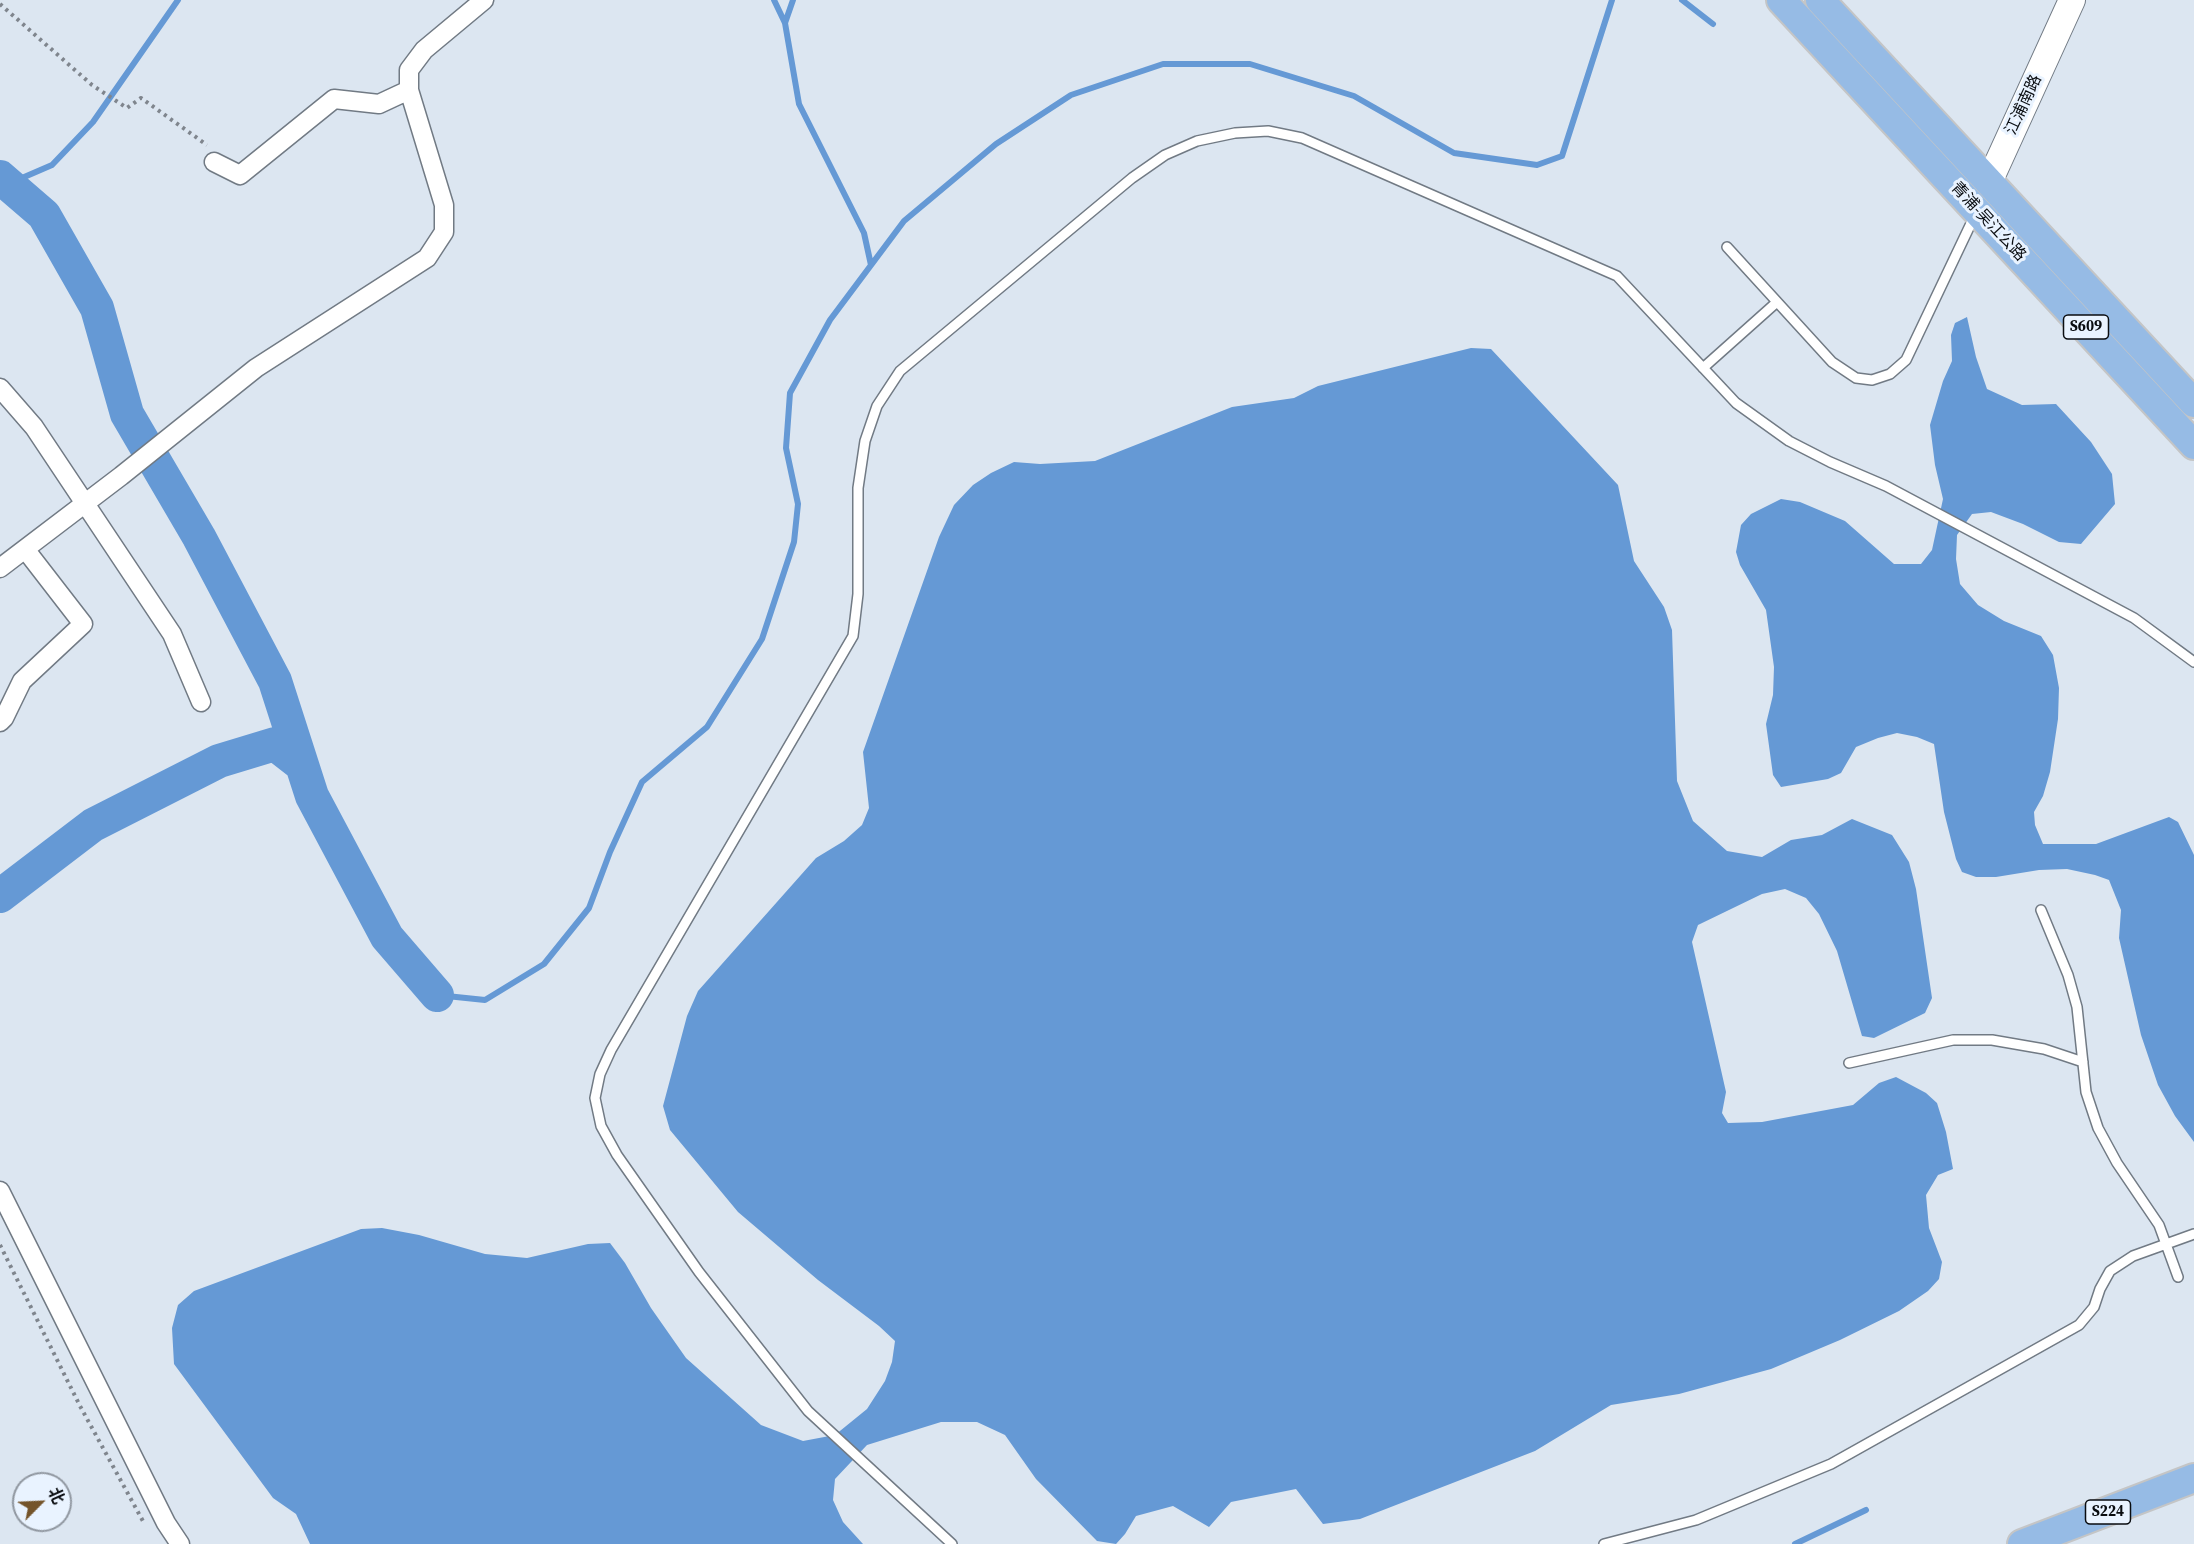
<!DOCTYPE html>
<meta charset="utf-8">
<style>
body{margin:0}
#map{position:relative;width:2194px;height:1544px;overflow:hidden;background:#dce6f1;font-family:"Source Serif 4","Noto Sans SC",serif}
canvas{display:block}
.north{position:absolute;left:12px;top:1472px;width:60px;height:60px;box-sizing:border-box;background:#e9f3ff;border:2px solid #9097a0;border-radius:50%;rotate:66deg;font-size:16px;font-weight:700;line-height:24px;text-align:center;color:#0a0d11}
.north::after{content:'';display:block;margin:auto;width:21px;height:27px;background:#74542a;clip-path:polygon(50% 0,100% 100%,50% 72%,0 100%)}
</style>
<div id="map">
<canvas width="2194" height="1544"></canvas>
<div class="north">北</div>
</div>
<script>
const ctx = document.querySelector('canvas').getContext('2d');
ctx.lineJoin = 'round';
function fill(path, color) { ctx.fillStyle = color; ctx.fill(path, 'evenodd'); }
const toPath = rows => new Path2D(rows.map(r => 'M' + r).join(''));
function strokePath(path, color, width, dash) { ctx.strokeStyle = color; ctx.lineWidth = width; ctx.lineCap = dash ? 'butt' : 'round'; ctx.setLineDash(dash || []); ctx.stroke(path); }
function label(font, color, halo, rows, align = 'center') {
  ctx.font = font + ' "Source Serif 4","Noto Sans SC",serif'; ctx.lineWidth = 6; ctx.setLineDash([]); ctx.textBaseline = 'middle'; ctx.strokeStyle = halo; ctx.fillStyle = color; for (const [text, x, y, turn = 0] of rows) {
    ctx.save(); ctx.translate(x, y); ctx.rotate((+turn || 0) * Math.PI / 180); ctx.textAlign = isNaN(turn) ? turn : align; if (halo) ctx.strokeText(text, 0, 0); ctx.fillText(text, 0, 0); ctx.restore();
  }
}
fill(toPath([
 [1967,317,1976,357,1987,389,2022,405,2056,404,2091,442,2112,474,2115,504,2081,544,2059,542,2023,524,1991,512,1972,514,1957,535,1956,559,1960,584,1978,605,2004,621,2041,636,2053,655,2059,688,2058,719,2050,772,2043,796,2034,812,2035,825,2043,844,2096,844,2169,817,2178,822,2194,855,2194,1142,2175,1116,2158,1085,2141,1035,2119,938,2121,910,2109,880,2095,875,2067,869,2039,870,1996,877,1976,877,1962,872,1956,859,1944,812,1934,744,1917,737,1897,733,1878,738,1856,747,1841,773,1828,779,1781,787,1773,775,1766,724,1773,695,1774,667,1766,610,1740,565,1736,552,1741,525,1751,514,1781,499,1800,502,1845,521,1894,564,1921,564,1932,550,1943,499,1935,465,1930,425,1943,381,1952,361,1951,335,1955,323],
 [1471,348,1491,349,1618,485,1634,561,1664,607,1672,630,1677,781,1693,821,1727,851,1762,857,1791,840,1822,835,1852,819,1892,835,1909,862,1916,889,1932,998,1925,1013,1874,1038,1862,1036,1837,951,1819,914,1806,898,1785,889,1762,894,1698,925,1692,942,1726,1092,1722,1113,1728,1123,1762,1122,1853,1105,1879,1083,1896,1077,1926,1093,1937,1103,1946,1132,1953,1169,1938,1175,1926,1195,1929,1228,1942,1262,1939,1279,1928,1291,1899,1311,1840,1340,1771,1369,1679,1394,1611,1405,1535,1451,1360,1519,1323,1524,1296,1489,1231,1502,1209,1527,1173,1506,1136,1516,1125,1534,1116,1544,1097,1541,1036,1479,1005,1435,977,1422,941,1422,867,1445,835,1479,833,1500,843,1522,863,1544,310,1544,296,1514,273,1498,174,1364,172,1328,178,1305,194,1291,361,1229,382,1228,419,1235,485,1254,527,1258,588,1244,610,1243,625,1263,651,1308,686,1358,761,1425,803,1441,835,1435,867,1409,885,1381,892,1362,895,1341,879,1326,818,1280,738,1212,670,1130,663,1106,687,1016,698,991,816,858,844,841,862,825,869,808,863,752,939,537,954,505,973,485,991,473,1014,462,1040,464,1095,461,1232,407,1294,398,1318,386]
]), '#6599d5');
strokePath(toPath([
 [774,0,785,23],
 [793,0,785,23,799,104,864,233,871,265],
 [1682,0,1713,24],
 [8,184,52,165,93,122,178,0],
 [437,995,485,1000,544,964,589,908,610,852,642,782,707,727,762,639,794,542,798,504,786,448,790,393,830,320,904,221,996,144,1071,95,1163,64,1250,64,1354,96,1454,153,1537,165,1562,156,1612,0],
 [1795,1544,1866,1510]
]), '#6599d5', 6);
strokePath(toPath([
 [0,177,44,215,97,308,127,414,199,537,275,681,312,796,387,937,437,995],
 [0,896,93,825,219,761,275,744,302,765]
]), '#6599d5', 34);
const lane = toPath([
 [1727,247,1832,362,1856,378,1872,380,1890,374,1906,360,1975,215],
 [1703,368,1777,302],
 [2041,910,2068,975,2077,1007,2086,1092,2098,1128,2117,1163,2159,1225,2178,1277],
 [1849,1063,1953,1040,1992,1040,2044,1049,2083,1062],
 [952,1544,808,1411,699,1272,617,1155,601,1126,595,1098,600,1074,611,1050,853,636,858,594,858,488,865,441,877,406,900,371,1132,178,1165,155,1197,141,1235,133,1268,131,1302,138,1617,276,1736,403,1789,441,1830,462,1886,486,2134,618,2194,662],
 [1604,1544,1696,1520,1831,1464,2079,1325,2094,1307,2100,1289,2110,1271,2133,1256,2194,1234]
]);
const street = toPath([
 [214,162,240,175,334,99,379,104,409,90],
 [0,388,34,427,172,634,201,702],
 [0,568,121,476,256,368,427,258,444,232,444,205,409,90,409,70,424,50,484,0],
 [0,722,4,718,22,681,83,624,25,549],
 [0,1191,166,1523,180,1544]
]);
const secondary = toPath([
 [1989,182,2072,0]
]);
const primary = toPath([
 [1781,0,2194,445],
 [1820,0,2194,403],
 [2022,1544,2194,1478]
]);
strokePath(lane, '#717a84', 12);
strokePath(street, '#717a84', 21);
strokePath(secondary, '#717a84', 28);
strokePath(primary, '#c4c5c6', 32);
strokePath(toPath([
 [0,4,92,85,127,108,141,98,207,145],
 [0,1245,80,1406,144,1523]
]), '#7f858d', 4, [3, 4.5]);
strokePath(lane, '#fff', 9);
strokePath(street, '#fff', 18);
strokePath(secondary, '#fff', 26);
strokePath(primary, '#96bbe5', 28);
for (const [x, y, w] of [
 [2086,327,45],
 [2108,1512,45]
]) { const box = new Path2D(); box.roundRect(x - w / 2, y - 12, w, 24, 4.5); ctx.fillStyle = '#e9f3ff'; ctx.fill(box); strokePath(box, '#0a0d11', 1.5); }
label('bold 15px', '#0a0d11', null, [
 ["S609",2086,327],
 ["S224",2108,1512]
]);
label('16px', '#0a0d11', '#e9f3ff', [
 ["江浦南路",2024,105,-65],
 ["青浦-吴江公路",1988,222,47]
]);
</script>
